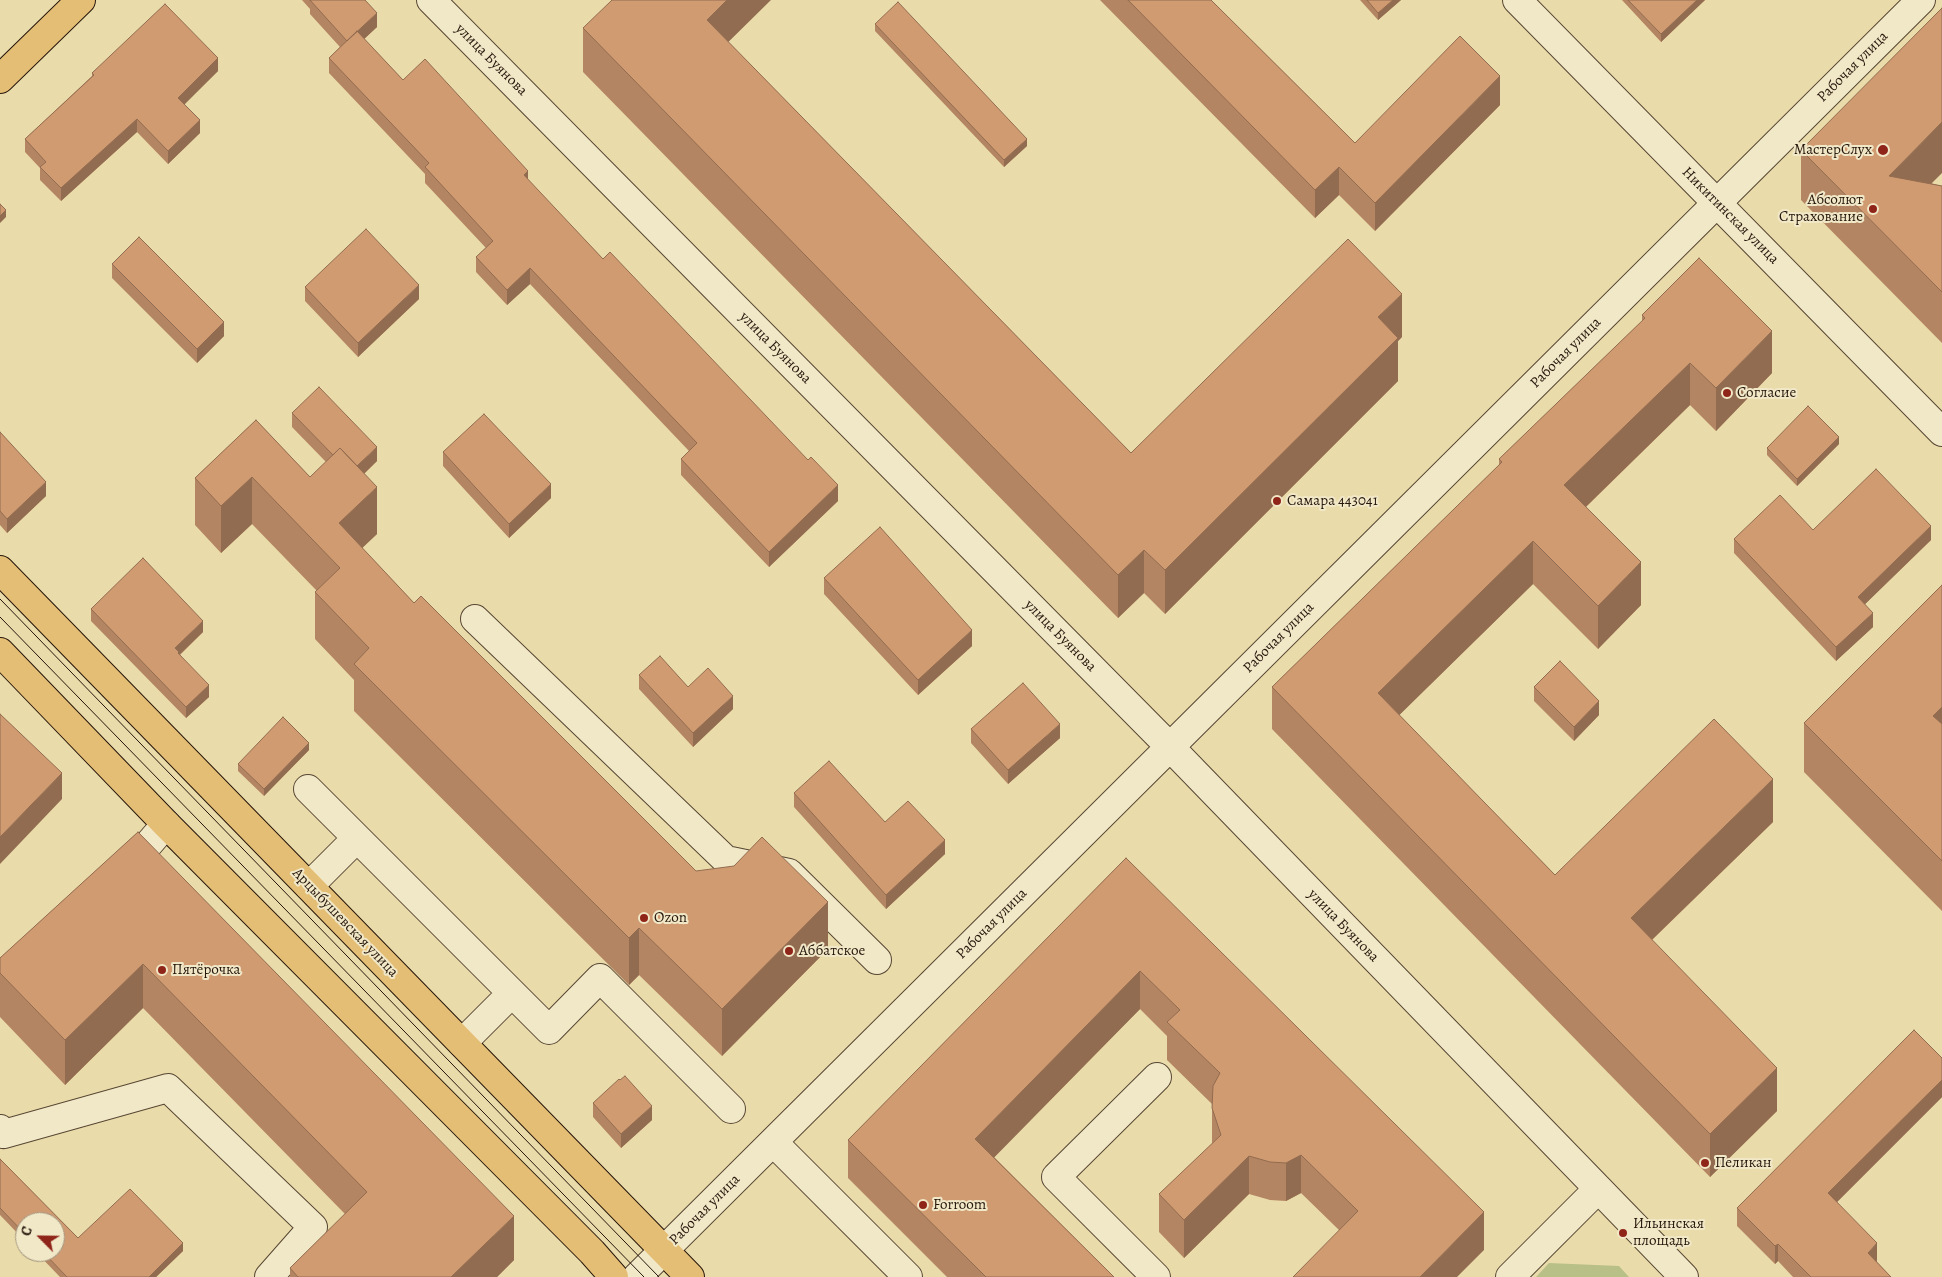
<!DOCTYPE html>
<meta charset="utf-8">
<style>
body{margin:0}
#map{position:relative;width:1942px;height:1277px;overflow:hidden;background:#eadbaa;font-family:Alegreya,serif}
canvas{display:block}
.north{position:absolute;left:15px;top:1212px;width:50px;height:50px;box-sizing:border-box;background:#f1e8c8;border:1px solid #a0947c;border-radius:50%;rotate:293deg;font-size:14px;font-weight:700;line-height:20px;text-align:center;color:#26160b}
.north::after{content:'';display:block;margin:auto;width:18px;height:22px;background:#8f2418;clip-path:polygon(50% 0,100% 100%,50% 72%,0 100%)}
</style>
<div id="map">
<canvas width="1942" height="1277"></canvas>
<div class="north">С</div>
</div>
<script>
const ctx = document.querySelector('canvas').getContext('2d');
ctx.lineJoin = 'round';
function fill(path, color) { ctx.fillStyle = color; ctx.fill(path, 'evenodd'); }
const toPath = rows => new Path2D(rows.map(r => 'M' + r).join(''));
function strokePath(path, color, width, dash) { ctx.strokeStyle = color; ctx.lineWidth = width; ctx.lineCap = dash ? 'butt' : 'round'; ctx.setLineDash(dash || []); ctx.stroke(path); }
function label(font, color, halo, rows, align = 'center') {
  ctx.font = font + ' Alegreya,serif'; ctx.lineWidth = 4; ctx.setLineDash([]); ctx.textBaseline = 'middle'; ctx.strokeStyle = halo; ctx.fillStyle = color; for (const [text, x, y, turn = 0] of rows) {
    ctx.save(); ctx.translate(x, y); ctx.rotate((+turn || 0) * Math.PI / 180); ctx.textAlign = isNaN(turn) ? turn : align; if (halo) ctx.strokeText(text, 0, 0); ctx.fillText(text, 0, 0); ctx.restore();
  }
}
fill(toPath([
 [1549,1263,1619,1266,1629,1277,1536,1277]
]), '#b8c087');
const minor = toPath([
 [431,0,1170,747,1684,1277],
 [1517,0,1942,432],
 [475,619,726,860,789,873,877,960],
 [308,789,549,1030,600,978,731,1109],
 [124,869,140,854,166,824],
 [309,886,357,838],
 [462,1043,512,993],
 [0,1129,4,1134,168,1088,313,1227,269,1277],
 [773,1142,908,1277],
 [637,1277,1921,0],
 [1156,1277,1056,1177,1157,1077],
 [1510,1277,1597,1190]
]);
const major = toPath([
 [0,79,81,0],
 [0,570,690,1277],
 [0,652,166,824,592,1252,614,1277]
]);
strokePath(minor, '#574733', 30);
strokePath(major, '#26160b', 30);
strokePath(minor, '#f1e8c8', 28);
strokePath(major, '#e5be75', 28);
strokePath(toPath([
 [0,599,659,1277],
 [0,617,644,1277]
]), '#26160b', 1);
fill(toPath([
 [302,0,365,0,377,27,364,39,403,80,528,180,603,259,838,501,769,567,681,475,681,459,689,451,530,284,507,305,476,272,476,257,486,248,425,183,425,174,329,73,329,58,340,47,310,14,310,9],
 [1100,0,1211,0,1355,143,1500,105,1375,231,1339,195,1315,218],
 [1360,0,1401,0,1378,20],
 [1622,0,1705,0,1661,42],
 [875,24,1027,146,1004,167,875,31],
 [583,28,728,42,1131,453,1402,337,1398,341,1398,381,1165,614,1144,593,1118,618,583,72],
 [218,71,184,104,200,133,168,164,137,132,61,201,40,180,40,168,25,152,25,139,92,76,92,73],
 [1801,150,1942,186,1942,343,1801,200],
 [112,264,224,336,197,363,112,278],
 [305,287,419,299,358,357,305,301],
 [1642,315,1772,373,1716,431,1690,405,1586,507,1641,605,1598,649,1533,584,1399,715,1555,875,1773,822,1652,940,1777,1111,1710,1177,1272,729,1272,687,1499,465,1499,459,1642,321],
 [292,413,377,461,364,474,377,534,362,548,414,603,696,871,828,949,722,1056,639,975,629,985,354,711,354,680,315,639,315,592,317,591,252,524,221,553,195,525,195,478,256,420,310,477,326,462,292,427],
 [0,432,46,496,7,533,0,525],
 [1839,444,1797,486,1767,455,1767,448],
 [443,452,551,498,509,538,443,466],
 [1813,530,1931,540,1865,604,1873,627,1836,661,1734,553,1734,539],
 [824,578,972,646,918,695,824,594],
 [1942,585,1942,911,1804,772,1804,723],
 [91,609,203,632,180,655,209,697,186,718,91,621],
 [639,675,688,687,733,709,693,747,639,689],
 [1534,687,1599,715,1574,741,1534,701],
 [971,729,1060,738,1008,784,971,743],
 [309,750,264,796,238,771,238,764],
 [794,793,885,822,945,854,886,909,794,807],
 [138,832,514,1260,497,1277,290,1277,290,1268,345,1214,143,1008,65,1085,0,1017,0,958],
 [1126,858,1484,1250,1339,1230,1301,1193,1286,1201,1270,1200,1249,1194,1184,1258,1159,1232,1159,1194,1212,1144,1212,1104,1167,1060,1167,1036,1140,1009,994,1157,1114,1277,947,1277,848,1178,848,1140],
 [1942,1058,1942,1097,1837,1202,1877,1261,1877,1262,1891,1277,1793,1277,1778,1261,1775,1264,1737,1226,1737,1208],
 [593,1103,652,1120,621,1148,593,1117],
 [0,1159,78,1238,183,1251,156,1277,60,1277,36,1252,55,1252,25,1222,25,1241,0,1215]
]), '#b48562');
fill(toPath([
 [727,0,771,0,707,63,707,20],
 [1393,0,1401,0,1378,20,1378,13],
 [1697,0,1705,0,1661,42,1661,34],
 [377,13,377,27,347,55,347,41],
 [218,58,218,71,178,111,178,98],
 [1500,76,1500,105,1375,231,1375,203],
 [137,119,137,132,61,201,61,188],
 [200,120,200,133,168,164,168,151],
 [1942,122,1942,173,1889,226,1889,176],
 [1027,139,1027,146,1004,167,1004,160],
 [1339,167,1339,195,1315,218,1315,190],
 [528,171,528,187,524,175],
 [6,210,6,217,0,223,0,216],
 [530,268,530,284,507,305,507,290],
 [419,285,419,299,358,357,358,343],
 [1402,294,1402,337,1398,341,1398,381,1165,614,1165,570,1378,317],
 [224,322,224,336,197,363,197,349],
 [1772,331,1772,373,1716,431,1716,388],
 [1690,363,1690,405,1564,528,1564,485],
 [1839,437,1839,444,1797,486,1797,479],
 [377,447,377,461,350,487,350,473],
 [252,477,252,524,221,553,221,506],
 [46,482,46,496,7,533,7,519],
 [551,484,551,498,509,538,509,524],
 [838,485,838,501,769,567,769,552],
 [377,487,377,534,340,569,339,523],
 [1931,526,1931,540,1858,611,1858,597],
 [1533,541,1533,584,1378,736,1378,693],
 [1144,550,1144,593,1118,618,1118,575],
 [1641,562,1641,605,1598,649,1598,606],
 [1873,613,1873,627,1836,661,1836,647],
 [203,621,203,632,179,655,175,648],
 [972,630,972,646,918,695,918,680],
 [209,685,209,697,186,718,186,707],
 [733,696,733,709,693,747,693,733],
 [1599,701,1599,715,1574,741,1574,727],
 [1942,707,1942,756,1933,716],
 [1060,724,1060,738,1008,784,1008,770],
 [309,743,309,750,264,796,264,789],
 [62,773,62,799,0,864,0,837],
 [1773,779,1773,822,1631,960,1631,918],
 [945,840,945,854,886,909,886,895],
 [828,902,828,949,722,1056,722,1009],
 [639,928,639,975,629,985,629,938],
 [143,964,143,1008,65,1085,65,1040],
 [1140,971,1140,1009,975,1177,975,1139],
 [1777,1068,1777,1111,1710,1177,1710,1134],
 [1942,1080,1942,1097,1828,1211,1828,1193],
 [652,1106,652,1120,621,1148,621,1134],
 [1301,1155,1301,1193,1286,1201,1286,1163],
 [1249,1156,1249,1194,1184,1258,1184,1220],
 [1484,1212,1484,1250,1457,1277,1420,1277],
 [514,1216,514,1260,497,1277,451,1277],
 [183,1243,183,1251,156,1277,149,1277],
 [1877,1243,1877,1261,1868,1271,1868,1253],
 [1778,1244,1778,1261,1775,1264,1775,1246]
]), '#926c50');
const building = toPath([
 [310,0,365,0,377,13,347,41,310,0],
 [612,0,727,0,707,20,1131,453,1348,239,1402,294,1378,317,1398,338,1165,570,1144,550,1118,575,583,28,612,0],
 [1128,0,1211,0,1355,143,1460,36,1500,76,1375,203,1339,167,1315,190,1128,0],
 [1367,0,1393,0,1378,13,1367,0],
 [1628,0,1697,0,1661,34,1628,0],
 [898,2,1027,139,1004,160,875,24,898,2],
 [165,4,218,58,178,98,200,120,168,151,137,119,61,188,40,167,46,162,25,139,94,75,92,73,165,4],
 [1942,8,1942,122,1889,176,1942,186,1942,292,1801,150,1942,8],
 [357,31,403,80,425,59,528,171,524,175,603,259,610,252,808,460,811,457,838,485,769,552,681,459,697,443,530,268,507,290,476,257,493,241,425,167,429,163,329,58,357,31],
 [0,204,6,210,0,216,0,204],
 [366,229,419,285,358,343,305,287,366,229],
 [139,237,224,322,197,349,112,264,139,237],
 [1699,258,1772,331,1716,388,1690,363,1564,485,1641,562,1598,606,1533,541,1378,693,1555,875,1714,719,1773,779,1631,918,1777,1068,1710,1134,1272,687,1502,462,1499,459,1645,318,1642,315,1699,258],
 [319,387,377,447,357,466,340,448,333,455,292,413,319,387],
 [1808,406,1839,437,1797,479,1767,448,1808,406],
 [484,414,551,484,509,524,443,452,484,414],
 [256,420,310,477,340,448,377,487,339,523,414,603,421,596,696,871,734,866,762,837,828,902,722,1009,639,928,629,938,354,664,369,648,315,592,340,568,252,477,221,506,195,478,256,420],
 [0,432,46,482,7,519,0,511,0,432],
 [1876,469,1931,526,1858,597,1873,613,1836,647,1734,539,1780,495,1813,530,1876,469],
 [880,527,972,630,918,680,824,578,880,527],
 [143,558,203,621,175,648,179,652,178,653,209,685,186,707,91,609,143,558],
 [1942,585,1942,707,1933,716,1942,724,1942,861,1804,723,1942,585],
 [660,656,688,687,708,668,733,696,693,733,639,675,660,656],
 [1560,661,1599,701,1574,727,1534,687,1560,661],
 [1023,683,1060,724,1008,770,971,729,1023,683],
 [0,714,62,773,0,837,0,714],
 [283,717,309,743,264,789,238,764,283,717],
 [829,761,885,822,908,801,945,840,886,895,794,793,829,761],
 [138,832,514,1216,451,1277,298,1277,290,1268,367,1192,143,964,65,1040,0,973,0,958,138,832],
 [1126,858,1484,1212,1420,1277,1293,1277,1358,1211,1301,1155,1286,1163,1270,1162,1249,1156,1184,1220,1159,1194,1221,1135,1212,1108,1213,1086,1220,1073,1167,1022,1180,1010,1140,971,975,1139,1114,1277,986,1277,848,1140,1126,858],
 [1914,1030,1942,1058,1942,1080,1828,1193,1877,1243,1868,1253,1891,1277,1811,1277,1778,1244,1775,1246,1737,1208,1914,1030],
 [625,1076,652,1106,621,1134,593,1103,619,1079,620,1080,625,1076],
 [0,1159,78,1238,130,1189,183,1243,149,1277,67,1277,43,1252,55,1252,55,1222,25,1222,25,1234,0,1208,0,1159]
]);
fill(building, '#d19b72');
strokePath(building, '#926c50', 1);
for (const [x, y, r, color] of [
 [1883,150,6,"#8f2418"],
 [1873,209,5,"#8f2418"],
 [1727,393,5,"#8f2418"],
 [1277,501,5,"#8f2418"],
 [644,918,5,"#8f2418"],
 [789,951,5,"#8f2418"],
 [162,970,5,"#8f2418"],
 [1705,1163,5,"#8f2418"],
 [923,1205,5,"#8f2418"],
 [1623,1233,5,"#8f2418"]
]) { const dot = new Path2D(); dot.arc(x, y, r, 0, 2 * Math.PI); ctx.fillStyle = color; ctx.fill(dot); strokePath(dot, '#f1e8c8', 2); }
label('15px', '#26160b', '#f1e8c8', [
 ["улица Буянова",491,60,45],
 ["Рабочая улица",1853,67,-45],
 ["Никитинская улица",1730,216,45],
 ["улица Буянова",775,348,45],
 ["Рабочая улица",1566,353,-45],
 ["улица Буянова",1060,636,45],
 ["Рабочая улица",1279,638,-45],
 ["Арцыбушевская улица",345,923,46],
 ["Рабочая улица",992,924,-45],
 ["улица Буянова",1343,926,46],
 ["Рабочая улица",705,1210,-45]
]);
label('15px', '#26160b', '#f1e8c8', [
 ["МастерСлух",1872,150,"right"],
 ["Абсолют",1863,200,"right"],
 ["Страхование",1863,217,"right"],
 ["Согласие",1737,393],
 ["Самара 443041",1287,501],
 ["Ozon",654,918],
 ["Аббатское",799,951],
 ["Пятёрочка",172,970],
 ["Пеликан",1715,1163],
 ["Forroom",933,1205],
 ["Ильинская",1633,1224],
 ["площадь",1633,1241]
], 'left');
</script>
